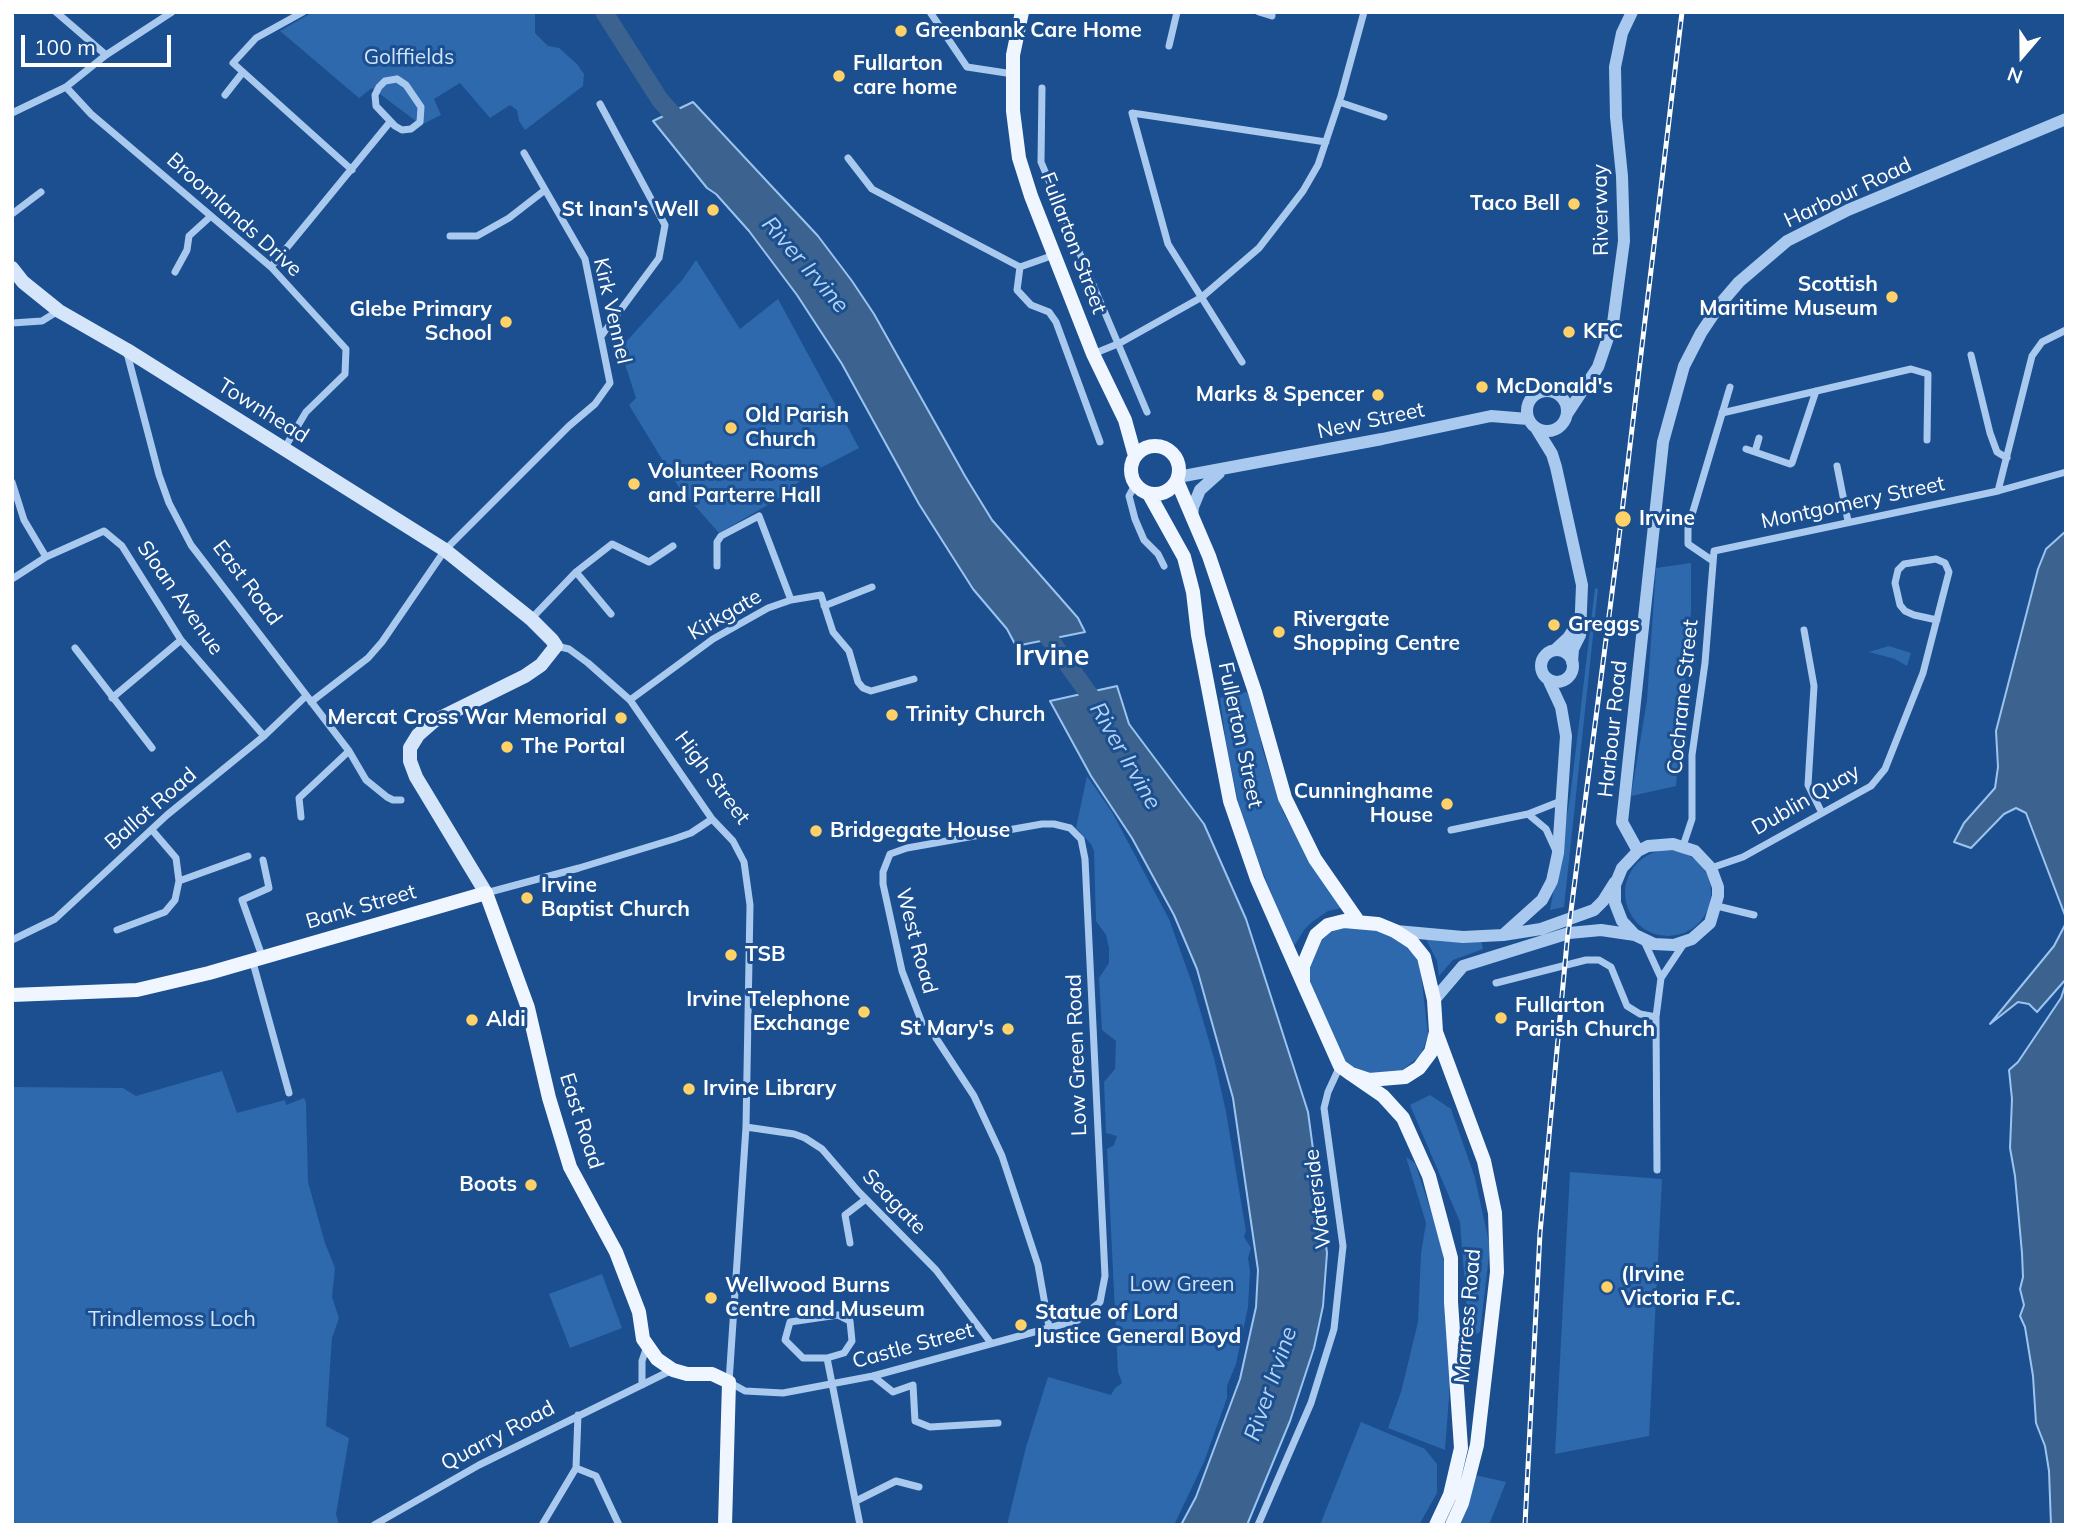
<!DOCTYPE html>
<style>
body{margin:0}
#map{position:relative;width:2078px;height:1537px;overflow:hidden;background:#1b4f8f;font-family:Mulish,sans-serif}
canvas{display:block}
.frame{position:absolute;inset:0;border:14px solid #fff;pointer-events:none}
.north{position:absolute;left:1987px;top:21px;width:70px;height:70px;-webkit-text-stroke:5px #1b4f8f;paint-order:stroke;rotate:200deg;font-size:19px;font-weight:700;line-height:28px;text-align:center;color:#fff}
.north::after{content:'';display:block;margin:auto;width:24px;height:32px;background:#fff;clip-path:polygon(50% 0,100% 100%,50% 72%,0 100%)}
.scale{position:absolute;left:21px;top:35px;width:150px;height:32px;box-sizing:border-box;border:4px solid #fff;border-top:0;padding-left:9px;font-size:21px;line-height:24px;white-space:nowrap;color:#fff;-webkit-text-stroke:5px #1b4f8f;paint-order:stroke}
</style>
<div id="map">
<canvas width="2078" height="1537"></canvas>
<div class="frame"></div>
<div class="north">N</div>
<div class="scale">100 m</div>
</div>
<script>
const ctx = document.querySelector('canvas').getContext('2d');
ctx.lineJoin = 'round';
function fill(path, color) { ctx.fillStyle = color; ctx.fill(path, 'evenodd'); }
const toPath = rows => new Path2D(rows.map(r => 'M' + r).join(''));
function strokePath(path, color, width, dash) { ctx.strokeStyle = color; ctx.lineWidth = width; ctx.lineCap = dash ? 'butt' : 'round'; ctx.setLineDash(dash || []); ctx.stroke(path); }
function label(font, color, halo, rows, align = 'center') {
  ctx.font = font + ' Mulish,sans-serif'; ctx.lineWidth = 6; ctx.setLineDash([]); ctx.textBaseline = 'middle'; ctx.strokeStyle = halo; ctx.fillStyle = color; for (const [text, x, y, turn = 0] of rows) {
    ctx.save(); ctx.translate(x, y); ctx.rotate((+turn || 0) * Math.PI / 180); ctx.textAlign = isNaN(turn) ? turn : align; if (halo) ctx.strokeText(text, 0, 0); ctx.fillText(text, 0, 0); ctx.restore();
  }
}
fill(toPath([
 [313,12,535,12,535,33,548,46,559,48,577,64,584,74,583,86,525,130,519,121,517,110,510,105,490,118,460,83,434,99,441,115,421,125,372,88,359,98,280,31],
 [696,260,740,329,778,299,859,448,809,474,773,502,719,533,680,489,629,405,636,398,624,361,624,344,683,279],
 [1691,563,1691,611,1676,786,1631,796,1647,700,1656,568],
 [1595,588,1598,589,1564,907,1550,910,1570,798],
 [1889,646,1911,653,1907,666,1895,659,1869,652],
 [1251,691,1263,751,1283,812,1311,862,1342,908,1328,911,1312,922,1304,930,1293,948,1248,835,1238,802,1226,743,1220,698],
 [1087,776,1112,812,1169,919,1193,986,1214,1058,1226,1112,1246,1231,1244,1237,1251,1248,1248,1258,1250,1271,1248,1307,1236,1364,1227,1386,1227,1398,1204,1462,1174,1525,1007,1525,1026,1447,1048,1377,1111,1395,1115,1388,1122,1383,1118,1372,1107,1149,1114,1145,1117,1136,1106,1133,1104,1082,1115,1069,1116,1041,1102,1030,1099,978,1109,963,1109,948,1106,935,1096,921,1094,851,1091,844,1076,828],
 '1625 893a43 43 0 1 1 86 0a43 43 0 1 1-86 0Z',
 [1350,924,1392,934,1407,944,1420,965,1428,1035,1421,1055,1401,1071,1371,1074,1355,1069,1340,1056,1311,985,1308,975,1314,946,1327,932],
 [1425,937,1481,939,1483,949,1453,960,1439,976,1437,961],
 [222,1071,237,1113,285,1100,286,1105,304,1098,306,1102,308,1182,325,1243,335,1268,332,1297,339,1318,332,1338,326,1426,349,1438,336,1514,339,1525,12,1525,12,1087,123,1088,136,1096],
 [1430,1095,1451,1109,1475,1178,1490,1247,1480,1332,1469,1338,1460,1222,1410,1105],
 [1406,1157,1415,1163,1439,1235,1445,1267,1451,1370,1445,1450,1388,1428,1401,1392,1418,1322,1421,1253,1426,1223],
 [1570,1172,1662,1179,1649,1436,1555,1454],
 [602,1274,622,1328,570,1348,549,1294],
 [1361,1422,1425,1449,1437,1464,1437,1493,1419,1525,1320,1525],
 [1475,1475,1506,1482,1489,1525,1459,1525]
]), '#2e69ad');
const water = toPath([
 [693,102,818,236,852,281,874,314,965,476,992,520,1078,618,1085,632,1016,646,1007,629,973,589,919,504,842,364,797,295,749,231,716,194,707,188,653,121,693,102],
 [2066,531,2066,918,2026,813,2016,808,2004,814,1971,848,1954,842,1964,823,1995,788,1998,767,1996,731,2038,569,2046,549,2066,531],
 [1117,686,1129,724,1204,824,1246,919,1308,1112,1327,1253,1323,1306,1314,1348,1290,1421,1247,1525,1181,1525,1196,1497,1240,1379,1256,1307,1258,1270,1233,1098,1197,969,1174,915,1132,838,1091,776,1050,701,1117,686],
 [2066,923,2066,979,2037,1012,2029,1004,2018,1002,1990,1024,2054,946,2066,923],
 [2066,983,2066,1525,2051,1525,2049,1471,2045,1446,2036,1423,2033,1376,2025,1327,2020,1316,2024,1305,2020,1289,2023,1277,2022,1253,2015,1176,2010,1148,2012,1099,2009,1070,2018,1062,2061,998,2066,983]
]);
fill(water, '#3c6290');
strokePath(water, '#9cc4f0', 2);
strokePath(toPath([
 [604,12,660,100,686,129],
 [1036,620,1101,711]
]), '#3c6290', 18);
strokePath(toPath([
 [56,12,106,55],
 [303,12,256,38,233,63,352,170],
 [930,12,967,67,1013,74],
 [1259,12,1272,16],
 [1169,46,1177,12],
 [397,79,406,85,421,107,420,122,411,129,402,130,395,126,376,106,375,95,379,87,385,81,397,79],
 [66,87,91,114,271,267,346,349,345,374,306,412,284,449],
 [1042,88,1041,162,1147,412],
 [225,95,243,72],
 [1339,102,1384,117],
 [600,104,665,225,659,258,602,335],
 [12,113,66,87,106,55,172,12],
 [848,158,872,189,1020,267],
 [12,214,41,192],
 [450,236,477,236,509,218,545,190],
 [1054,255,1020,267,1017,290,1031,305,1049,312,1056,322,1100,442],
 [271,267,390,122],
 [175,272,187,250,189,236,211,216],
 [12,323,42,321,58,311],
 [127,353,159,475,169,503,191,545,349,751,366,780,387,797,393,800,401,800],
 [1093,354,1120,343,1202,297,1259,248,1303,191,1318,165,1341,96,1364,12],
 [1971,355,1990,433,1997,452,2007,458],
 [1242,362,1168,244,1132,113,1326,142],
 [1722,413,1911,369,1928,374,1927,440],
 [1746,449,1790,464,1792,463,1816,391],
 [1755,452,1759,438],
 [1837,466,1848,521],
 [12,482,24,520,46,557],
 [1135,485,1129,496,1135,519,1144,540,1158,554,1164,566],
 [1998,491,2032,356,2042,342,2066,330],
 [1713,561,1688,544,1688,528,1730,387],
 [717,566,717,542,721,536,759,516,791,600],
 [576,572,611,614],
 [12,579,46,557,104,531,122,546,181,640,264,736],
 [824,606,872,587],
 [531,619,576,572,612,544,649,562,673,546],
 [1804,630,1814,686,1808,785,1822,813],
 [556,646,569,649,588,663,630,700,712,819,733,841,744,862,750,905,746,1127,729,1382,745,1391,783,1393,873,1376,1078,1320,1100,1302,1105,1276,1085,859,1081,839,1070,828,1054,824,1042,824,907,848,890,854,883,872,883,884,902,971,922,1023,909,1027],
 [75,648,152,748],
 [112,698,181,640],
 [630,700,713,639,768,608,791,600,821,595,833,632,849,651,858,682,863,688,871,691,914,679],
 [311,702,368,658,382,642,445,550,569,426,595,404,610,383,585,259,524,153],
 [1528,814,1561,801],
 [301,817,299,798,349,751],
 [1451,830,1528,814,1546,829,1556,851],
 [1683,846,1692,819,1692,755,1705,663,1714,551,1998,491,2066,472],
 [1711,868,1743,857,1871,786,1885,769,1923,673,1949,572,1945,563,1936,559,1904,564,1898,570,1895,583,1900,605,1905,611,1914,615,1937,620],
 [179,881,248,856],
 [486,893,579,868,674,839,691,833,712,819],
 [1717,906,1754,915],
 [117,930,165,912,175,900,179,881,176,858,152,830],
 [12,940,55,919,167,815,264,736,306,696],
 [1644,941,1661,978],
 [262,956,242,900,269,888,263,860],
 [252,959,289,1093],
 [1496,983,1586,960,1599,960,1611,967,1627,1006,1640,1014,1656,1017],
 [936,1038,974,1096,1002,1156,1038,1265,1049,1327],
 [746,1127,794,1134,805,1138,822,1149,858,1191,936,1270,991,1343],
 [1657,1170,1656,1017,1661,978,1685,942],
 [850,1243,845,1215,866,1199],
 [838,1315,850,1321,852,1341,844,1353,827,1358,803,1358,785,1340,790,1322,838,1315],
 [827,1358,860,1525],
 [873,1376,893,1392,913,1385,915,1421,930,1427,998,1423],
 [642,1385,642,1361,647,1346],
 [576,1468,596,1476,619,1525],
 [856,1501,896,1481,919,1487],
 [374,1525,479,1465,672,1370],
 [542,1525,576,1468,578,1415],
 [1258,1525,1311,1403,1334,1329,1343,1246,1324,1108,1328,1092,1340,1066]
]), '#a9c9ee', 7);
strokePath(toPath([
 '1527 411a20 20 0 1 1 40 0a20 20 0 1 1-40 0Z',
 [1567,414,1598,367,1613,323,1624,241,1622,176,1616,117,1615,67,1622,33,1632,12],
 [1536,428,1552,454,1556,467,1582,585,1580,635,1573,649,1572,662],
 [1178,477,1382,439,1491,416,1528,419],
 [1192,518,1193,507,1200,490,1219,473],
 [1555,650,1568,638,1579,621],
 '1541 666a16 16 0 1 1 32 0a16 16 0 1 1-32 0Z',
 [1638,851,1622,822,1663,442,1684,366,1701,333,1721,303,1739,282,1787,241,1848,210,2066,119],
 [1396,931,1463,937,1503,935,1541,929,1594,910,1603,901,1615,882],
 [1503,935,1542,900,1552,881,1558,853,1566,736,1561,707,1548,679],
 [1434,1000,1463,966,1569,933,1601,930,1635,935,1654,944,1674,945,1692,939,1710,923,1718,896,1718,887,1711,868,1695,851,1673,844,1648,846,1638,851,1622,868,1615,885,1615,903,1622,921,1635,935]
]), '#a9c9ee', 12);
strokePath(toPath([
 [12,268,23,282,59,311,127,350,445,550,531,619,552,640,556,646,541,665,525,676,434,721,418,735,410,748,410,761,416,777,486,893]
]), '#d6e6fa', 14);
strokePath(toPath([
 [1022,12,1013,55,1013,111,1019,158,1031,196,1093,354,1125,420,1135,456],
 '1131 470a24 24 0 1 1 48 0a24 24 0 1 1-48 0Z',
 [1177,481,1209,556,1255,692,1285,798,1315,859,1358,921],
 [1149,494,1184,557,1193,592,1198,635,1230,801,1257,879,1303,983],
 [1344,921,1378,924,1395,931,1412,942,1424,957,1434,1000,1436,1032,1431,1052,1419,1068,1405,1077,1369,1080,1351,1074,1340,1066,1303,983,1303,966,1316,935,1328,925,1344,921],
 [12,995,137,990,209,973,486,893,528,1008,549,1098,570,1167,616,1252,639,1312,643,1339,657,1359,673,1370,687,1374,712,1374,729,1382,725,1525],
 [1436,1032,1484,1161,1495,1213,1497,1272,1477,1445,1462,1503,1452,1525],
 [1351,1074,1383,1096,1403,1118,1429,1176,1451,1258,1451,1302,1461,1448,1450,1495,1436,1525]
]), '#f0f6ff', 14);
const rail = toPath([
 [1525,1525,1540,1233,1567,942,1617,554,1682,12]
]);
strokePath(rail, '#fff', 5);
strokePath(rail, '#1b4f8f', 2.5, [8]);
for (const [x, y, r, color] of [
 [901,31,7,"#ffd166"],
 [839,76,7,"#ffd166"],
 [1574,204,7,"#ffd166"],
 [713,210,7,"#ffd166"],
 [1892,297,7,"#ffd166"],
 [506,322,7,"#ffd166"],
 [1569,332,7,"#ffd166"],
 [1482,387,7,"#ffd166"],
 [1378,395,7,"#ffd166"],
 [731,428,7,"#ffd166"],
 [634,484,7,"#ffd166"],
 [1623,519,9,"#ffd166"],
 [1554,625,7,"#ffd166"],
 [1279,632,7,"#ffd166"],
 [892,715,7,"#ffd166"],
 [621,718,7,"#ffd166"],
 [507,747,7,"#ffd166"],
 [1447,804,7,"#ffd166"],
 [816,831,7,"#ffd166"],
 [527,898,7,"#ffd166"],
 [731,955,7,"#ffd166"],
 [864,1012,7,"#ffd166"],
 [1501,1018,7,"#ffd166"],
 [472,1020,7,"#ffd166"],
 [1008,1029,7,"#ffd166"],
 [689,1089,7,"#ffd166"],
 [531,1185,7,"#ffd166"],
 [1607,1287,7,"#ffd166"],
 [711,1298,7,"#ffd166"],
 [1021,1325,7,"#ffd166"]
]) { const dot = new Path2D(); dot.arc(x, y, r, 0, 2 * Math.PI); ctx.fillStyle = color; ctx.fill(dot); strokePath(dot, '#1b4f8f', 2.5); }
label('bold 21px', '#fff', '#1b4f8f', [
 ["Greenbank Care Home",915,31],
 ["Fullarton",853,64],
 ["care home",853,88],
 ["Taco Bell",1560,204,"right"],
 ["St Inan's Well",699,210,"right"],
 ["Scottish",1878,285,"right"],
 ["Maritime Museum",1878,309,"right"],
 ["Glebe Primary",492,310,"right"],
 ["School",492,334,"right"],
 ["KFC",1583,332],
 ["McDonald's",1496,387],
 ["Marks & Spencer",1364,395,"right"],
 ["Old Parish",745,416],
 ["Church",745,440],
 ["Volunteer Rooms",648,472],
 ["and Parterre Hall",648,496],
 ["Irvine",1639,519],
 ["Rivergate",1293,620],
 ["Shopping Centre",1293,644],
 ["Greggs",1568,625],
 ["Trinity Church",906,715],
 ["Mercat Cross War Memorial",607,718,"right"],
 ["The Portal",521,747],
 ["Cunninghame",1433,792,"right"],
 ["House",1433,816,"right"],
 ["Bridgegate House",830,831],
 ["Irvine",541,886],
 ["Baptist Church",541,910],
 ["TSB",745,955],
 ["Irvine Telephone",850,1000,"right"],
 ["Exchange",850,1024,"right"],
 ["Fullarton",1515,1006],
 ["Parish Church",1515,1030],
 ["Aldi",486,1020],
 ["St Mary's",994,1029,"right"],
 ["Irvine Library",703,1089],
 ["Boots",517,1185,"right"],
 ["(Irvine",1621,1275],
 ["Victoria F.C.",1621,1299],
 ["Wellwood Burns",725,1286],
 ["Centre and Museum",725,1310],
 ["Statue of Lord",1035,1313],
 ["Justice General Boyd",1035,1337]
], 'left');
label('21px', '#cfe3fa', '#1b4f8f', [
 ["Golffields",409,58],
 ["Low Green",1182,1285],
 ["Trindlemoss Loch",172,1320]
]);
label('21px', '#fff', '#1b4f8f', [
 ["Harbour Road",1848,193,-25],
 ["Riverway",1601,210,-91],
 ["Broomlands Drive",234,215,42],
 ["Fullarton Street",1073,243,69],
 ["Kirk Vennel",612,311,77],
 ["Townhead",263,411,32],
 ["New Street",1371,421,-12],
 ["Montgomery Street",1853,503,-12],
 ["East Road",247,583,53],
 ["Sloan Avenue",180,598,55],
 ["Kirkgate",725,615,-30],
 ["Cochrane Street",1683,697,-84],
 ["Harbour Road",1613,729,-84],
 ["Fullerton Street",1240,735,78],
 ["High Street",712,778,53],
 ["Dublin Quay",1806,800,-30],
 ["Ballot Road",151,809,-41],
 ["Bank Street",361,907,-16],
 ["West Road",916,941,75],
 ["Low Green Road",1077,1055,-92],
 ["East Road",581,1121,72],
 ["Waterside",1318,1199,-97],
 ["Seagate",894,1202,46],
 ["Marress Road",1468,1316,-85],
 ["Castle Street",913,1346,-15],
 ["Quarry Road",498,1436,-28]
]);
label('italic 23px', '#b5d3f5', '#1b4f8f', [
 ["River Irvine",805,265,49],
 ["River Irvine",1125,756,60],
 ["River Irvine",1271,1384,-71]
]);
label('bold 28px', '#fff', '#1b4f8f', [
 ["Irvine",1052,657]
]);
</script>
